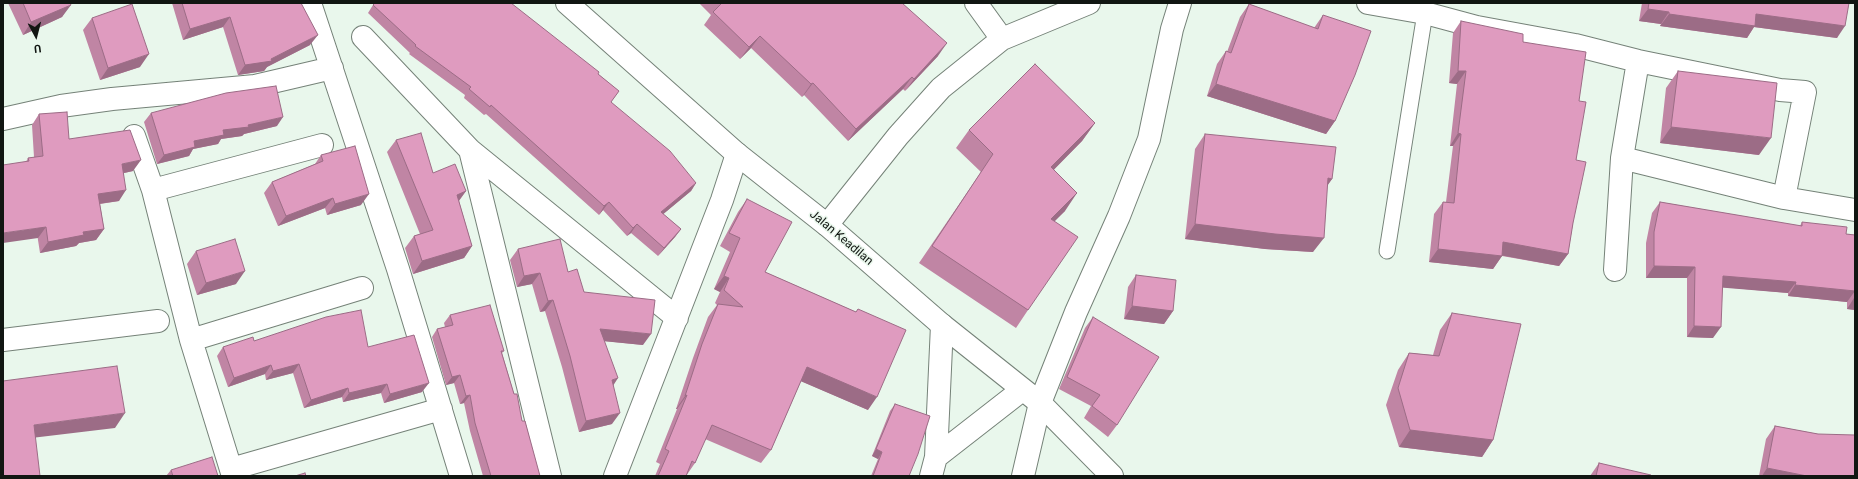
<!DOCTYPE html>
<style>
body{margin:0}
#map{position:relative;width:1858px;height:479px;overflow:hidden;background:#e9f7ec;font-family:Roboto,sans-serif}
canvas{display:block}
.frame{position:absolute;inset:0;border:4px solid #111612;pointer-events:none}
.north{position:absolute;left:16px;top:16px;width:40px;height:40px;-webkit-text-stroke:3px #e9f7ec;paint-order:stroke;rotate:173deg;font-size:11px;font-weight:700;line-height:16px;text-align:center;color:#111612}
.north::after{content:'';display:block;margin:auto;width:14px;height:18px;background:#111612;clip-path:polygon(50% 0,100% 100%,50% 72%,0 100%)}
</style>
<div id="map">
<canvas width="1858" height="479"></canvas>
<div class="frame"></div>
<div class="north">U</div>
</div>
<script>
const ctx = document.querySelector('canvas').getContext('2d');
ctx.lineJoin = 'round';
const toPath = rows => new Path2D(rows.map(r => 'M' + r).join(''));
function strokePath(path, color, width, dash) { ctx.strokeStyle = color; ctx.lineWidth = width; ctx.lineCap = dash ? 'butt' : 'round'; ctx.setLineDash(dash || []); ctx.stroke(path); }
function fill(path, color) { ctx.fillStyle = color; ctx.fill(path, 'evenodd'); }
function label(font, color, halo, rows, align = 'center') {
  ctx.font = font + ' Roboto,sans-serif'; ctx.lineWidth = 3; ctx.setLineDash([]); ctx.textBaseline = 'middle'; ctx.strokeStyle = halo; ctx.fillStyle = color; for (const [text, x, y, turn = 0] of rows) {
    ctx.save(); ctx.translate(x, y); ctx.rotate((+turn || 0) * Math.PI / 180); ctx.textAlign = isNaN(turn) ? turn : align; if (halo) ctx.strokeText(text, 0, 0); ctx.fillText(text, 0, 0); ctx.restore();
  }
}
const lane = toPath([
 [1387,251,1425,13]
]);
const street = toPath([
 [310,3,398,269,461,476],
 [1368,3,1425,13,1477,27,1575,45,1638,61,1780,90,1805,92,1784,198],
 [363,37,470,150,677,318],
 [1002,39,1089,3],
 [3,119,61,106,112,99,255,86,332,68],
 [134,136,153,190,191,340,233,476],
 [470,150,550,476],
 [1622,158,1784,198,1855,210],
 [153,190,322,145],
 [827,225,898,136,941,88,1002,39,976,3],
 [1615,270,1622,158,1638,61],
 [3,340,158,321],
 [191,340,362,288],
 [936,457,1022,390],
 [231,469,441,409],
 [615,476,722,200,737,154],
 [931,476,936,457,942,325],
 [1023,476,1040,403,1076,312,1119,216,1149,139,1172,29,1180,3]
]);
const secondary = toPath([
 [567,3,737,154,827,225,942,325,1040,403,1112,476]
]);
strokePath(lane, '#758278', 17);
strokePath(street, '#758278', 24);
strokePath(secondary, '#758278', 24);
strokePath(lane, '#fff', 15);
strokePath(street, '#fff', 22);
strokePath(secondary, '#fff', 22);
fill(toPath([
 [8,3,70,3,62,17,23,35],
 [172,3,301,3,310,45,267,67,264,71,238,75,223,27,183,40],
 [699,3,902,3,938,56,905,91,903,89,848,141,804,95,802,97,751,48,740,59,704,25,711,15],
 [1642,3,1849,3,1837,38,1754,27,1747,38,1660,26,1661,24,1639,21],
 [436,4,598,74,619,91,611,102,696,183,691,191,663,214,681,229,675,237,658,256,631,233,627,236,603,210,599,215,486,114,484,115,464,98,465,95,409,54,410,53,368,13,373,5],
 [1249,4,1314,28,1323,15,1335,121,1326,134,1207,96,1217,64,1226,51,1227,52,1240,17],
 [92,18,140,67,100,80,83,30],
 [1461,21,1523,42,1579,101,1573,223,1568,254,1559,266,1502,256,1493,269,1429,262,1434,214,1443,202,1446,202,1453,146,1450,146,1457,84,1449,83,1453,33],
 [1678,71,1759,155,1660,143,1666,88],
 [151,113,277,126,244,134,242,136,221,139,218,144,193,149,189,156,157,164,144,122],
 [39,114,69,139,133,171,124,173,119,201,100,204,104,229,96,240,79,243,76,246,40,253,26,162,28,158,34,157,32,125],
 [1095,123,1082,141,1054,169,1065,211,1054,221,1028,310,1016,328,919,263,981,172,956,148,969,130],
 [1205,134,1332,179,1327,186,1313,252,1265,249,1185,239,1195,149],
 [396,140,433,173,466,191,459,201,472,246,464,258,413,274,405,248,414,236,420,234,387,152],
 [321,155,361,205,327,215,325,208,278,226,264,193,272,182,315,164],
 [747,199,765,272,856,312,858,309,868,410,801,381,771,450,761,463,705,439,695,463,686,476,655,476,660,464,656,462,677,409,676,409,693,358,708,317,717,305,715,303,720,292,714,289,730,252,720,246,738,212],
 [1660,202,1800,226,1802,222,1846,234,1855,235,1855,310,1847,309,1847,302,1788,296,1788,293,1722,287,1713,338,1687,337,1687,278,1646,278,1646,243,1652,213],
 [518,249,568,272,584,292,643,345,604,341,613,384,612,424,579,432,562,367,545,311,540,312,532,284,517,287,510,260],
 [196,251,236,284,197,295,187,264],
 [1136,275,1173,311,1164,324,1124,319,1128,287],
 [1452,313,1493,440,1482,457,1399,447,1386,405,1398,370,1409,353,1433,355,1440,330],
 [450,315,504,351,502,353,522,421,540,476,483,476,470,431,464,403,460,404,454,383,446,385,432,337,437,329,445,327,444,323],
 [1093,317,1117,425,1108,437,1084,418,1091,406,1059,389,1085,328],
 [254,341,368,347,422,392,384,403,381,393,343,402,342,397,304,408,293,373,266,380,265,374,228,387,217,356,223,347],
 [895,404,909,476,871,476,878,459,872,456,890,411],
 [1775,426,1818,434,1855,476,1759,476,1766,439],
 [1599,463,1651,476,1590,476],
 [171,470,173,476,166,476]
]), '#c085a4');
fill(toPath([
 [71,5,62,17,23,35,31,22],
 [1648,9,1669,12,1661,24,1639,21],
 [1669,14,1756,14,1845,26,1837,38,1754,27,1747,38,1660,26],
 [230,17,223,27,183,40,190,29],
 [318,35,310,45,267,67,264,71,238,75,245,65,271,59],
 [760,36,751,48,740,59,749,47],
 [947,43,938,56,905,91,914,79],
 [149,54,140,67,100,80,108,68],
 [1458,71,1466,71,1457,84,1449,83],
 [912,77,903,89,848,141,856,129],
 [813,83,804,95,802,97,811,84],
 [1216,84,1335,121,1326,134,1207,96],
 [283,117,277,126,244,134,242,136,221,139,218,144,193,149,189,156,157,164,164,155,194,141,223,130],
 [1095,123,1082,141,1039,185,1051,167],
 [1671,127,1771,138,1759,155,1660,143],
 [1458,133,1461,134,1453,146,1450,146],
 [141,160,133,171,115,175,122,164],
 [1328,178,1332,179,1322,193],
 [696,183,691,191,655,221,661,212],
 [126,190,119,201,91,205,98,194],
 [466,191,457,203,457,195],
 [1077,193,1065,211,1039,237,1051,219],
 [369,194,361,205,327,215,335,204],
 [333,198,325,208,278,226,286,216],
 [609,202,603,210,599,215,604,206],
 [637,224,631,233,627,236,633,228],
 [1195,224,1324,238,1313,252,1265,249,1185,239],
 [46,227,38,238,3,243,3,233],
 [104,229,96,240,79,243,76,246,40,253,48,242,83,232],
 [681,229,675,237,658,256,664,248],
 [1503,242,1568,254,1559,266,1494,254],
 [472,246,464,258,413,274,422,261],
 [1438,249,1502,256,1493,269,1429,262],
 [1654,266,1695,267,1687,278,1646,278],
 [245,271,236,284,197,295,206,283],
 [540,273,532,284,517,287,524,276],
 [724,276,729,278,720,292,714,289],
 [1723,276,1796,282,1788,293,1715,287],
 [1795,285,1855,291,1847,302,1788,296],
 [1854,298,1855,298,1855,310,1847,309],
 [553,300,545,311,540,312,548,301],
 [1132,306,1173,311,1164,324,1124,319],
 [1694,326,1721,327,1713,338,1687,337],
 [600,329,651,334,643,345,592,340],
 [299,364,293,373,266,380,273,371],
 [271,365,265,374,228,387,234,378],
 [807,367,877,397,868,410,798,380],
 [460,375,454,383,446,385,452,377],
 [618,378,611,389,612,380],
 [429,383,422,392,384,403,390,394],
 [387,384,381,393,343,402,349,393],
 [348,388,342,397,304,408,311,400],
 [470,395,464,403,460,404,466,396],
 [687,395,677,409,676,409,685,396],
 [125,413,115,428,23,439,34,425],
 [620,413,612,424,579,432,586,421],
 [1410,430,1493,440,1482,457,1399,447],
 [876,449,882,452,878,459,872,456],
 [1767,468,1807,476,1762,476]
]), '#9c6c86');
const building = toPath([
 [23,3,70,3,71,5,31,22,23,3],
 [182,3,301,3,318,35,271,59,272,61,245,65,230,17,190,29,182,3],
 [375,3,435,3,436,4,437,3,511,3,599,72,598,74,619,91,611,102,670,151,696,183,661,212,681,229,664,248,637,224,633,228,609,202,604,206,491,105,490,107,469,89,471,87,415,46,416,45,373,5,375,3],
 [720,3,902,3,947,43,914,79,912,77,856,129,813,83,811,84,760,36,749,47,713,12,721,4,720,3],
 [1649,3,1849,3,1845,26,1756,14,1755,26,1669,14,1669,12,1648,9,1649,3],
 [132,4,149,54,108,68,92,18,132,4],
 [1249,4,1318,29,1323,15,1371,31,1355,75,1335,121,1216,84,1226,51,1231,53,1249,4],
 [1461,21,1523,34,1523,42,1586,52,1579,101,1586,102,1576,160,1586,162,1573,223,1568,254,1503,242,1502,256,1438,249,1443,202,1454,203,1461,134,1458,133,1466,71,1458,71,1461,21],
 [1035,64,1095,123,1051,167,1077,193,1051,219,1078,237,1028,310,932,246,993,154,969,130,1035,64],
 [1678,71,1777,83,1771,138,1671,127,1678,71],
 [276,86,283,117,248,125,249,127,223,130,224,135,194,141,195,147,164,155,151,113,226,93,276,86],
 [67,112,69,139,130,130,141,160,122,164,126,190,98,194,104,229,83,232,84,235,48,242,46,227,3,233,3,165,29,161,28,158,43,156,39,114,67,112],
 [421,133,433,173,455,164,466,191,457,195,472,246,422,261,414,236,433,230,396,140,421,133],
 [1205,134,1336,147,1332,179,1328,178,1324,238,1275,234,1195,224,1205,134],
 [355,146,369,194,335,204,333,198,286,216,272,182,323,161,321,155,355,146],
 [747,199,792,222,765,272,856,312,858,309,906,330,877,397,807,367,771,450,712,425,695,463,692,461,686,476,658,476,669,451,665,449,687,395,685,396,702,344,718,304,743,307,724,290,729,278,724,276,740,238,729,233,747,199],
 [1660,202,1802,226,1802,222,1847,227,1846,234,1855,235,1855,291,1795,285,1796,282,1723,276,1721,327,1694,326,1695,267,1654,266,1654,232,1660,202],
 [235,239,245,271,206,283,196,251,235,239],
 [560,239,568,272,577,269,584,292,655,300,651,334,600,329,618,378,612,380,620,413,586,421,570,356,553,300,548,301,540,273,524,276,518,249,560,239],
 [1136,275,1176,280,1173,311,1132,306,1136,275],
 [490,305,504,351,501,351,514,394,517,394,522,421,525,421,540,476,491,476,475,423,470,395,466,396,460,375,452,377,437,329,453,325,450,315,490,305],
 [361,310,368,347,414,335,429,383,390,394,387,384,349,393,348,388,311,400,299,364,273,371,271,365,234,378,223,347,253,337,254,341,326,317,361,310],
 [1452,313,1521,324,1493,440,1410,430,1398,388,1409,353,1439,356,1452,313],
 [1093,317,1159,357,1117,425,1092,406,1100,395,1067,377,1093,317],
 [117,366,125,413,34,425,40,476,3,476,3,381,117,366],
 [895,404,930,416,918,454,909,476,873,476,882,452,876,449,895,404],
 [1775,426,1818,434,1855,435,1855,476,1807,476,1767,468,1775,426],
 [212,457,218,476,173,476,171,470,212,457],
 [1599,463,1651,475,1651,476,1596,476,1599,463],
 [305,473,306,476,295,476,305,473]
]);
fill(building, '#df9bbf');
strokePath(building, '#9c6c86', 1);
label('12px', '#111612', '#e9f7ec', [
 ["Jalan Keadilan",841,238,40]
]);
</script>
